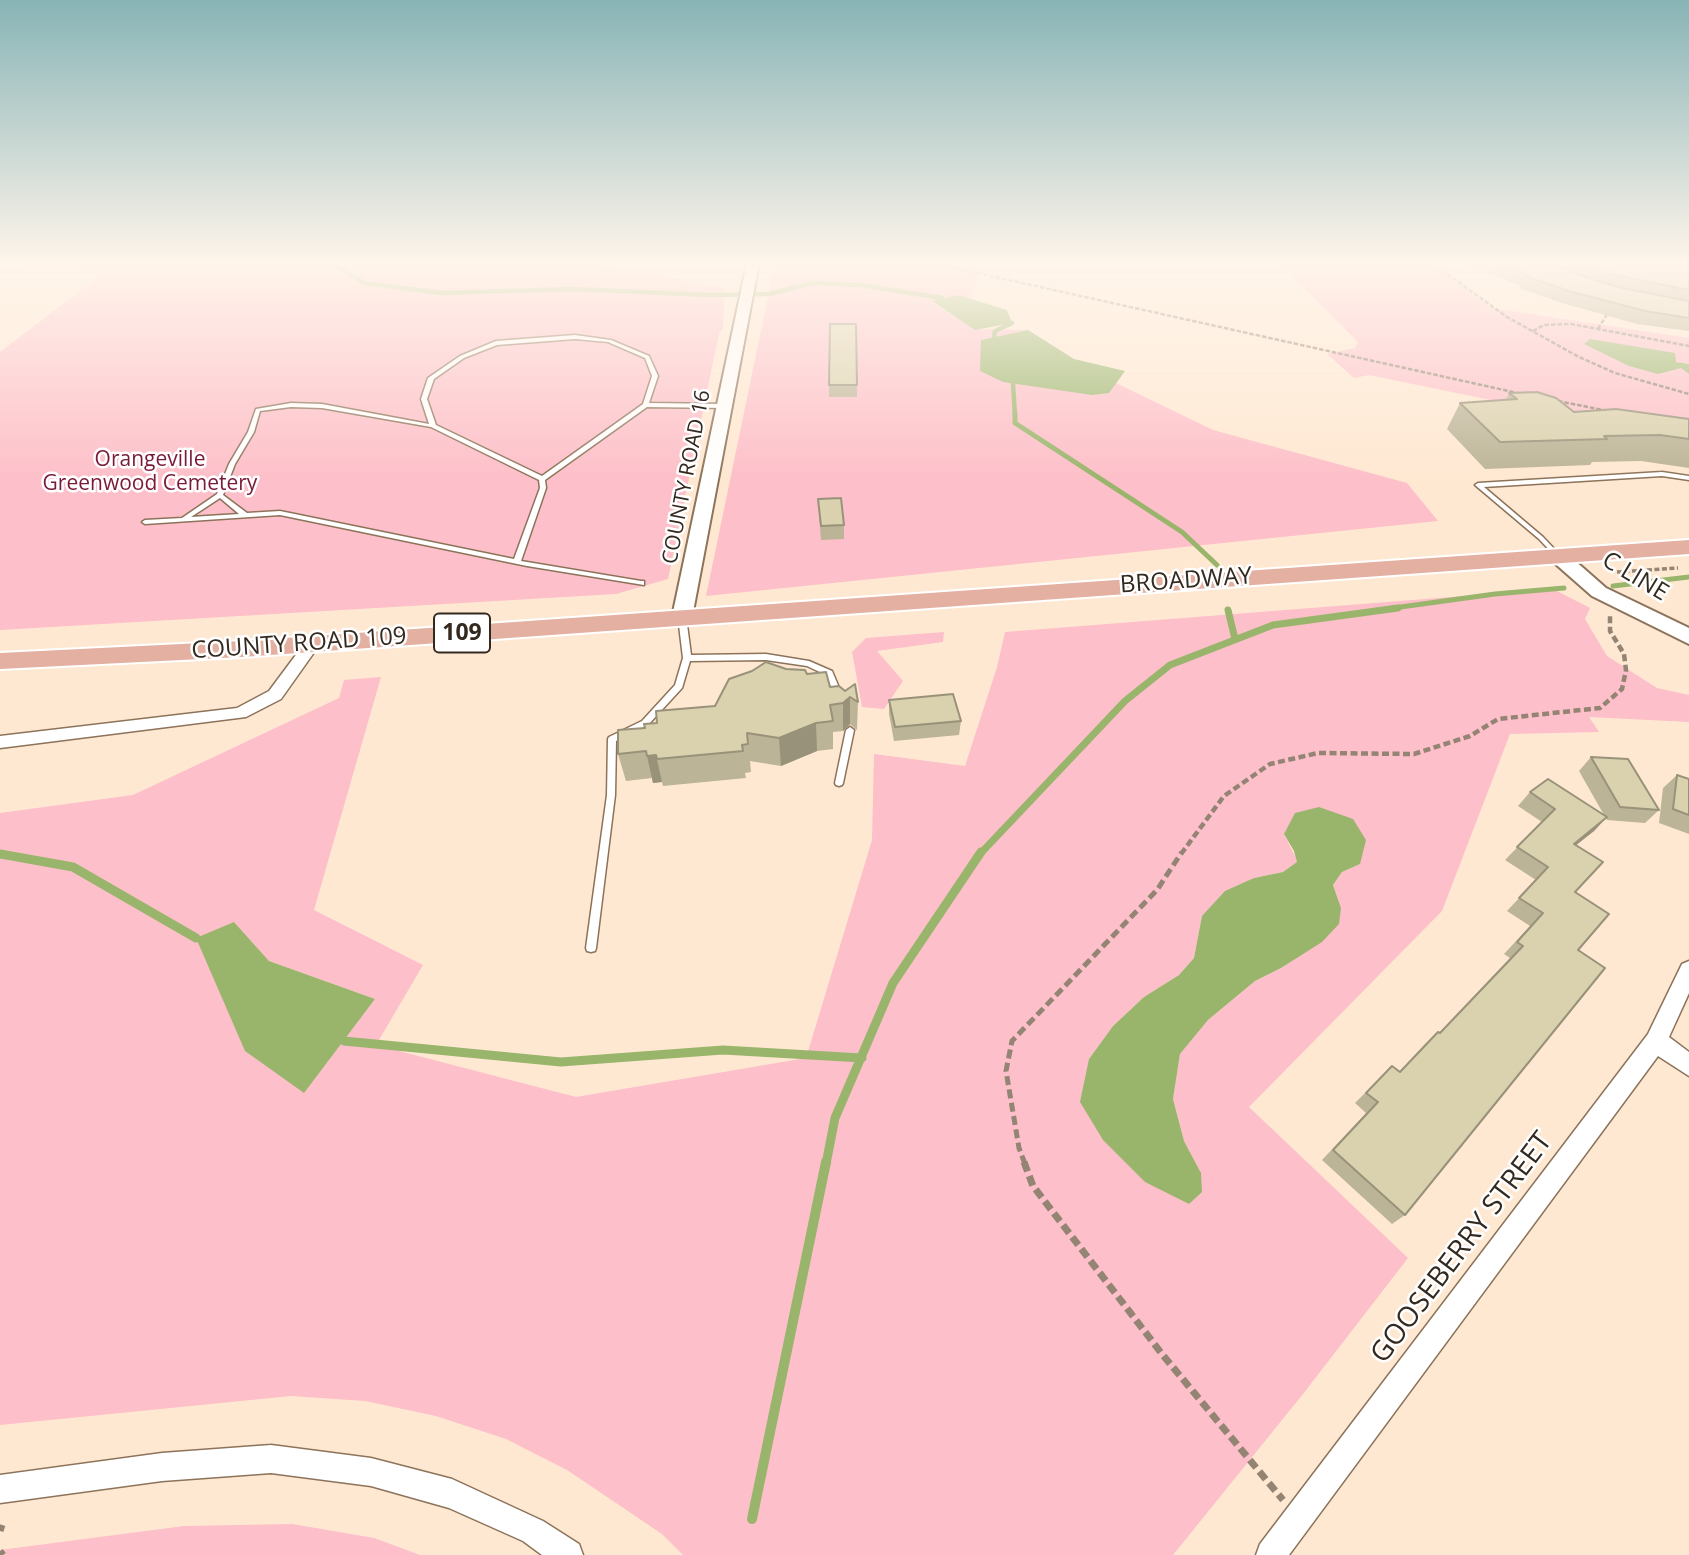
<!DOCTYPE html>
<style>
body{margin:0}
canvas{display:block;background:#ffe8d2}
</style>
<canvas width="1689" height="1555"></canvas>
<script>
const ctx = document.querySelector('canvas').getContext('2d');
ctx.lineJoin = 'round';
function fill(path, color) { ctx.fillStyle = color; ctx.fill(path, 'evenodd'); }
const toPath = rows => new Path2D(rows.map(r => 'M' + r).join(''));
function strokePath(path, color, width, dash) { ctx.strokeStyle = color; ctx.lineWidth = width; ctx.lineCap = dash ? 'butt' : 'round'; ctx.setLineDash(dash || []); ctx.stroke(path); }
function label(font, color, halo, rows, align = 'center') {
  ctx.font = font + ' "Open Sans",sans-serif'; ctx.lineWidth = 5; ctx.setLineDash([]); ctx.textBaseline = 'middle'; ctx.strokeStyle = halo; ctx.fillStyle = color; for (const [text, x, y, turn = 0] of rows) {
    ctx.save(); ctx.translate(x, y); ctx.rotate((+turn || 0) * Math.PI / 180); ctx.textAlign = isNaN(turn) ? turn : align; if (halo) ctx.strokeText(text, 0, 0); ctx.fillText(text, 0, 0); ctx.restore();
  }
}
fill(toPath([
 [0,263,590,263,725,288,723,328,719,334,668,579,616,594,0,630,0,352,110,268],
 [775,263,935,263,981,270,970,299,958,295,932,302,975,329,1028,330,982,340,1109,393,1116,383,1213,430,1407,483,1438,521,706,596],
 [1279,263,1429,263,1491,308,1689,338,1689,364,1676,362,1673,368,1682,368,1689,374,1689,433,1549,412,1369,375,1354,378,1327,354,1355,348,1358,342],
 [1553,589,1590,608,1585,619,1607,656,1657,688,1689,695,1689,722,1589,717,1599,732,1510,734,1442,911,1249,1107,1408,1258,1303,1394,1173,1555,683,1555,662,1534,567,1470,506,1439,436,1416,365,1401,291,1396,0,1425,0,813,133,795,339,698,344,680,381,677,314,910,423,965,376,1045,576,1097,806,1058,872,840,874,754,965,766,997,667,1005,632],
 [1284,834,1360,864,1342,872,1333,885,1341,908,1296,958,1281,968,1255,981,1208,1020,1180,1054,1173,1099,1184,1141,1201,1173,1089,1059,1113,1026,1144,997,1179,975,1194,958,1202,916,1254,878,1283,872,1298,862],
 [234,922,269,961,375,999,304,1092],
 [944,632,943,642,877,651,903,681,884,709,862,707,852,652,866,638],
 [292,1524,374,1538,420,1555,0,1555,0,1550,184,1526]
]), '#fdbfc9');
fill(toPath([
 [958,295,1007,310,1012,323,975,330,932,301],
 [1028,330,1074,359,1125,371,1109,393,1092,395,1003,382,980,371,981,340],
 [1590,339,1675,353,1676,362,1689,364,1689,374,1681,368,1658,374,1629,366,1584,344],
 [1319,807,1353,819,1366,840,1360,864,1342,872,1333,885,1341,908,1339,924,1322,942,1281,968,1255,981,1208,1020,1180,1054,1173,1099,1184,1141,1201,1173,1202,1192,1189,1204,1145,1182,1103,1140,1080,1102,1089,1059,1113,1026,1144,997,1179,975,1194,958,1202,916,1225,891,1254,878,1283,872,1297,862,1294,851,1284,834,1295,813],
 [234,922,269,961,375,999,304,1093,245,1051,196,938]
]), '#99b56c');
strokePath(toPath([
 [333,263,364,283,441,293,572,289,712,295,769,294,813,283,860,285,942,298],
 [994,337,995,331,1012,323],
 [1013,384,1015,416]
]), '#99b56c', 4.5);
strokePath(toPath([
 [1015,414,1015,423,1182,532,1217,565],
 [1613,586,1689,577],
 [1386,609,1495,594,1564,588]
]), '#99b56c', 5);
strokePath(toPath([
 [1228,610,1235,639],
 [980,854,1125,701,1170,665,1273,625,1398,608]
]), '#99b56c', 7);
strokePath(toPath([
 [0,854,73,867,196,938],
 [344,1041,561,1062,723,1050,862,1058],
 [826,1164,835,1118,893,983,981,852]
]), '#99b56c', 9);
strokePath(toPath([
 [752,1519,826,1162]
]), '#99b56c', 10);
const lane = toPath([
 [575,335,611,340,649,356,658,376,649,403,725,404,728,406,725,408,647,407,545,480,546,488,521,561,641,581,644,581,644,585,527,566,280,515,145,524,142,522,145,520,182,518,217,494,229,464,248,432,256,409,291,403,322,404,429,424,421,399,428,378,460,356,496,341,575,335],
 [575,339,608,342,645,358,652,376,643,404,542,476,436,425,427,399,434,379,464,358,497,345,575,339],
 [291,407,322,408,431,427,539,480,540,488,514,559,280,511,247,513,223,495,235,464,254,432,260,411,291,407],
 [220,498,239,514,191,517,220,498],
 [1662,472,1689,476,1689,480,1662,476,1484,487,1543,537,1561,556,1558,558,1556,557,1539,539,1475,485,1478,483,1662,472],
 [679,615,685,615,686,617,691,655,766,654,809,661,832,671,843,697,842,699,836,699,826,675,807,666,766,660,690,661,682,688,648,725,616,741,615,795,596,948,595,951,591,952,587,951,586,948,607,795,608,739,609,737,642,721,675,685,683,658,678,617,679,615],
 [850,727,854,730,843,783,842,785,839,786,836,785,835,783,846,730,850,727]
]);
const street = toPath([
 [312,639,320,644,281,699,246,717,0,748,0,736,237,708,269,691,307,640,312,639],
 [1689,961,1689,993,1669,1037,1689,1052,1689,1076,1658,1056,1289,1555,1256,1555,1260,1544,1648,1034,1682,964,1689,961],
 [271,1445,371,1458,452,1479,543,1521,579,1544,583,1555,542,1555,523,1541,449,1508,371,1486,271,1473,162,1481,0,1503,0,1475,162,1453,271,1445]
]);
const secondary = toPath([
 [747,263,759,263,692,617,689,622,682,624,675,622,672,617,747,263],
 [1558,550,1565,552,1606,588,1689,628,1689,644,1592,596,1551,560,1548,556,1558,550]
]);
const primary = toPath([
 [1689,540,1689,554,242,657,0,669,0,653,242,641,1689,540]
]);
strokePath(lane, '#8c735a', 3);
strokePath(street, '#8c735a', 3);
strokePath(secondary, '#8c735a', 4);
strokePath(primary, '#fff', 4);
strokePath(toPath([
 [932,263,1522,394],
 [1432,263,1507,317,1579,357,1615,373,1689,394],
 [1598,329,1609,311],
 [1533,331,1544,325,1571,324,1689,346],
 [1558,401,1608,411]
]), '#948474', 2.5, [4.5, 2]);
strokePath(toPath([
 [1617,572,1678,568]
]), '#948474', 3.5, [5, 2.5]);
strokePath(toPath([
 [1181,854,1224,796,1270,764,1318,753,1414,754,1470,736,1498,719,1600,708,1622,689,1626,670,1624,654,1610,631,1610,616]
]), '#948474', 4.5, [7, 3.5]);
strokePath(toPath([
 [1025,1164,1019,1148,1006,1071,1012,1041,1157,890,1182,852]
]), '#948474', 5, [9, 4.5]);
strokePath(toPath([
 [1024,1162,1033,1186,1162,1354,1283,1500],
 [0,1531,2,1525],
 [0,1551,3,1555]
]), '#948474', 7, [10, 5]);
fill(lane, '#fff');
fill(street, '#fff');
fill(secondary, '#fff');
fill(primary, '#e3b0a1');
fill(toPath([
 [1467,263,1689,263,1689,331,1637,324,1562,303,1519,288,1520,286],
 [856,324,857,397,829,397,829,385],
 [1509,393,1574,412,1689,419,1689,468,1641,461,1592,462,1590,465,1485,469,1447,429,1460,403,1506,400],
 [818,499,844,525,844,539,821,540],
 [807,674,830,687,839,686,858,702,857,730,850,724,843,731,833,732,833,749,817,751,781,766,750,761,751,772,745,773,746,778,663,786,662,782,653,783,652,778,626,781,618,754,645,728,657,723,715,706],
 [889,700,961,721,959,735,894,741,889,714],
 [1591,757,1659,810,1645,823,1607,820,1606,818,1594,831,1576,845,1575,892,1578,950,1405,1215,1392,1224,1322,1160,1366,1113,1355,1103,1392,1066,1399,1072,1426,1043,1438,1032,1439,1033,1510,958,1504,954,1530,926,1507,911,1536,880,1505,860,1542,822,1518,806,1530,792,1604,815,1579,771],
 [1677,775,1689,779,1689,834,1659,823,1663,788]
]), '#bbb496');
fill(toPath([
 [850,697,850,724,843,731,843,703],
 [816,723,817,751,781,766,779,738],
 [656,755,662,782,653,783,647,756],
 [1607,817,1594,831,1561,857,1574,844]
]), '#99927a');
const building = toPath([
 [1500,263,1549,263,1582,276,1622,288,1689,301,1689,318,1645,311,1569,291,1525,276,1528,275,1500,263],
 [1577,263,1689,263,1689,290,1629,278,1589,268,1577,263],
 [830,324,856,324,857,385,829,385,830,324],
 [1537,392,1556,398,1574,412,1616,409,1689,419,1689,439,1660,435,1604,436,1607,439,1500,442,1460,403,1517,399,1509,393,1537,392],
 [841,498,844,525,821,526,818,499,841,498],
 [766,662,786,669,805,670,807,674,826,672,830,687,839,686,845,691,855,684,858,702,850,697,843,703,830,705,833,721,816,723,779,738,747,733,748,744,742,745,743,751,657,759,656,755,647,756,646,751,618,754,618,730,645,728,644,724,657,723,656,711,715,706,729,679,752,671,766,662],
 [953,694,961,721,895,727,889,700,953,694],
 [1591,757,1628,759,1659,810,1620,807,1591,757],
 [1677,775,1689,779,1689,815,1673,809,1677,775],
 [1548,779,1607,817,1574,844,1603,862,1575,892,1609,914,1578,950,1605,968,1405,1215,1333,1150,1378,1102,1366,1093,1392,1066,1400,1072,1438,1032,1440,1033,1523,946,1517,942,1543,913,1519,898,1548,867,1517,847,1555,809,1530,792,1548,779]
]);
fill(building, '#dad1ae');
strokePath(building, '#99927a', 2);
const sky = ctx.createLinearGradient(0, 0, 0, 480);
sky.addColorStop(0, '#88b4b6');
sky.addColorStop(0.55, '#fff5eb');
sky.addColorStop(1, '#fff5eb00');
ctx.fillStyle = sky;
ctx.fillRect(0, 0, 1689, 480);
label('21px', '#7a1938', '#fff', [
 ["Orangeville",150,460],
 ["Greenwood Cemetery",150,484]
]);
label('21px', '#33291e', '#fff', [
 ["COUNTY ROAD 16",687,477,-79]
]);
for (const [x, y, w] of [
 [462,633,56]
]) { const box = new Path2D(); box.roundRect(x - w / 2, y - 19.5, w, 39, 5); ctx.fillStyle = '#fff'; ctx.fill(box); strokePath(box, '#33291e', 2); }
label('bold 23px', '#33291e', null, [
 ["109",462,633]
]);
label('24px', '#33291e', '#fff', [
 ["C LINE",1635,577,31],
 ["BROADWAY",1186,581,-4],
 ["COUNTY ROAD 109",299,644,-4]
]);
label('28px', '#33291e', '#fff', [
 ["GOOSEBERRY STREET",1462,1248,-53]
]);
</script>
